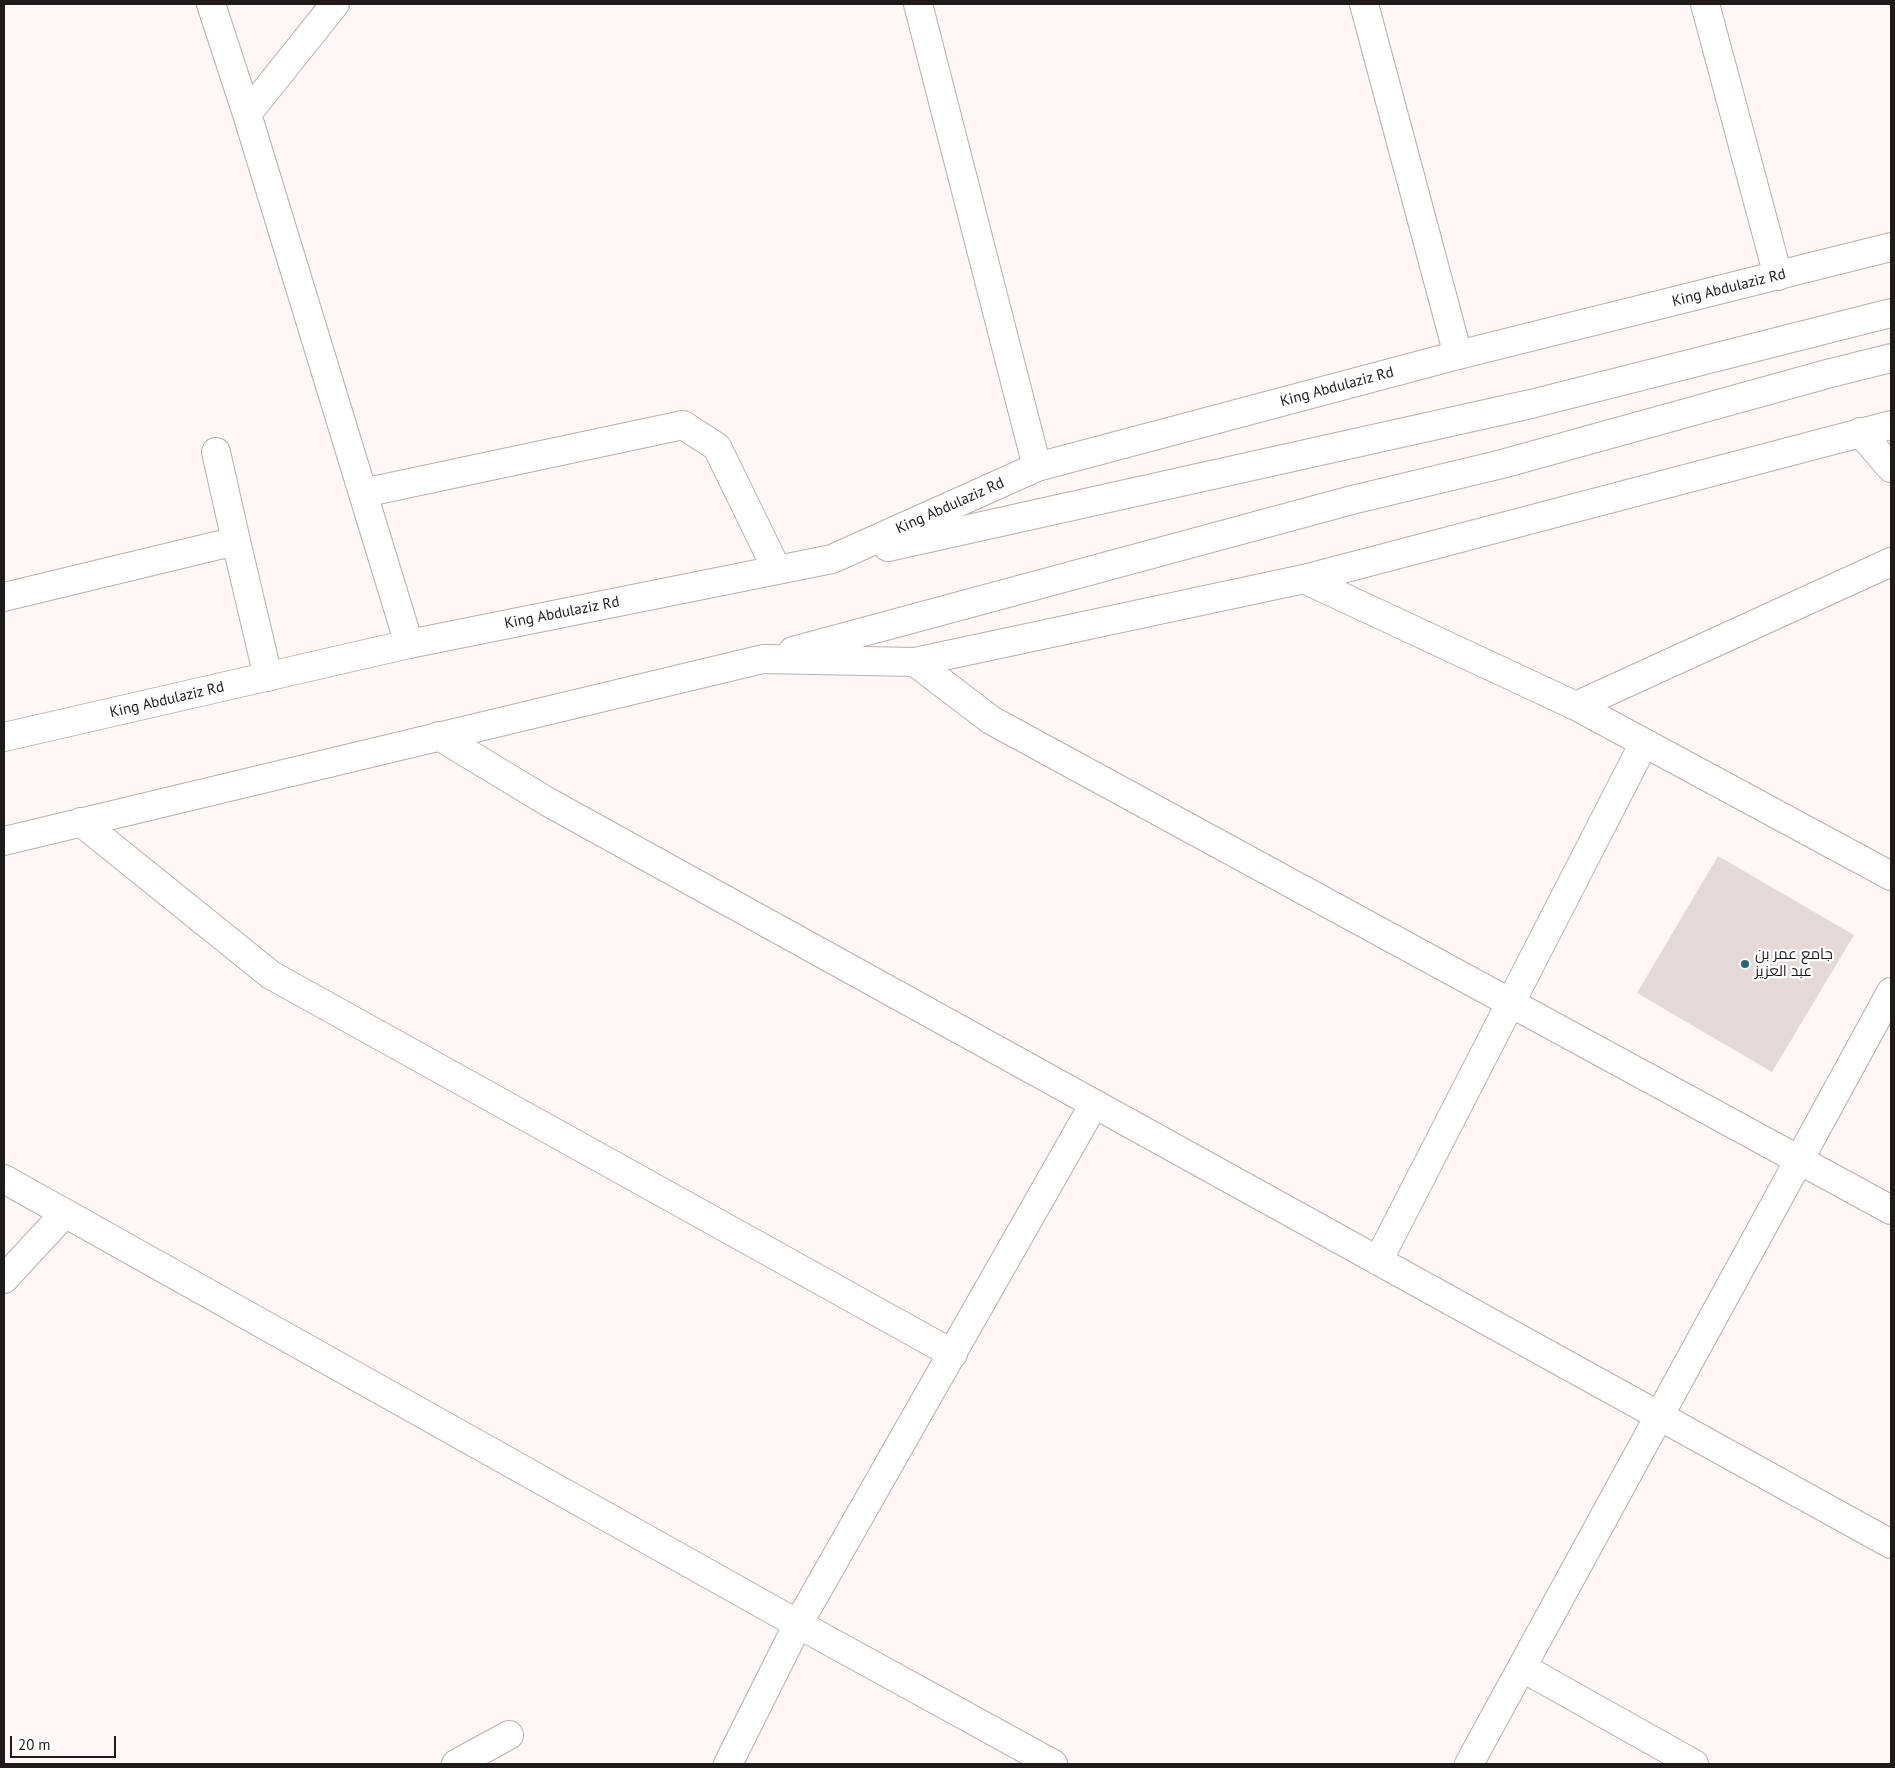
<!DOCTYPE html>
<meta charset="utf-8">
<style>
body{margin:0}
#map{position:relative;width:1895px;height:1768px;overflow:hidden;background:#fef7f5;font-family:"PT Sans",sans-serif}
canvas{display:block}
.frame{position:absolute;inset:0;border:5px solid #1e1a19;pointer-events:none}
.scale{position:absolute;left:10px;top:1736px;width:106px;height:22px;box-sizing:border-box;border:2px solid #1e1a19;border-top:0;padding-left:6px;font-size:15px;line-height:18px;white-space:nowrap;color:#1e1a19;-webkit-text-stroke:4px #fff;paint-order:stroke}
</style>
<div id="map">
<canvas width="1895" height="1768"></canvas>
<div class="frame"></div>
<div class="scale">20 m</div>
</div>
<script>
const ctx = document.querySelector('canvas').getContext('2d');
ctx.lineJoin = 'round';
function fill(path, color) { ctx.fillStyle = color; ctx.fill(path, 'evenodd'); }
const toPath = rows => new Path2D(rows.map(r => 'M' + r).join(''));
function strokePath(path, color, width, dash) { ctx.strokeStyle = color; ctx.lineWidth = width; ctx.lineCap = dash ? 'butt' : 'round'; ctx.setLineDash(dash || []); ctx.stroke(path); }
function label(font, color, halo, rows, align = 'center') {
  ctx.font = font + ' "PT Sans",Cairo,sans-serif'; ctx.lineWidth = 4.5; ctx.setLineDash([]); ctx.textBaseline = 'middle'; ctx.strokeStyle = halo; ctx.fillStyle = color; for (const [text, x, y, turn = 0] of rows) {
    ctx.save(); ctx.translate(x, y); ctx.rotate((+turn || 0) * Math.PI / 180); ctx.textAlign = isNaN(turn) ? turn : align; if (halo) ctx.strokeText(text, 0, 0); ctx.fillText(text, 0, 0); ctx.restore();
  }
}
fill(toPath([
 [1718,856,1854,935,1772,1072,1637,993]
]), '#e4d9d6');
const minor = toPath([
 [211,4,247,114,409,644],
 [918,4,1037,467],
 [1364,4,1458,355],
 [1705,4,1778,276],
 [247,114,335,4],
 [1860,432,1891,468],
 [216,452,236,541],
 [363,493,683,425,717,447,777,570],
 [1304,579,1576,706,1891,876],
 [4,597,236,541,268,677],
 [915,662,991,720,1891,1210],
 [1576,706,1891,562],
 [439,736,548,802,1891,1544],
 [81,822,271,975,953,1354],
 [4,1179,798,1624,1053,1764],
 [1378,1261,1644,743],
 [4,1279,65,1213],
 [1523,1668,1694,1764],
 [456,1764,509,1735],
 [728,1764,798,1624,1094,1104],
 [1469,1764,1891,992]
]);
const major = toPath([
 [888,547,1531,404,1891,313],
 [793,651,1352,500,1502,464,1827,374,1891,358],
 [4,737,409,644,832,559,1037,467,1458,355,1891,247],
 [4,841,763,659,915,662,1304,579,1891,425]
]);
strokePath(minor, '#baafac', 30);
strokePath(major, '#baafac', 30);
strokePath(minor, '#fff', 28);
strokePath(major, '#fff', 28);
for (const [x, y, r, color] of [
 [1745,964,5,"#206975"]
]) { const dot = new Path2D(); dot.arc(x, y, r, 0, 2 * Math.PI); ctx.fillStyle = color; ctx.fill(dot); strokePath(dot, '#fff', 2); }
label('15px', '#1e1a19', '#fff', [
 ["King Abdulaziz Rd",1729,288,-14],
 ["King Abdulaziz Rd",1337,387,-15],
 ["King Abdulaziz Rd",950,506,-24],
 ["King Abdulaziz Rd",562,613,-11],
 ["King Abdulaziz Rd",167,700,-13]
]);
label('15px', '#1e1a19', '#fff', [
 ["جامع عمر بن",1755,955],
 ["عبد العزيز",1755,972]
], 'left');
</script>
